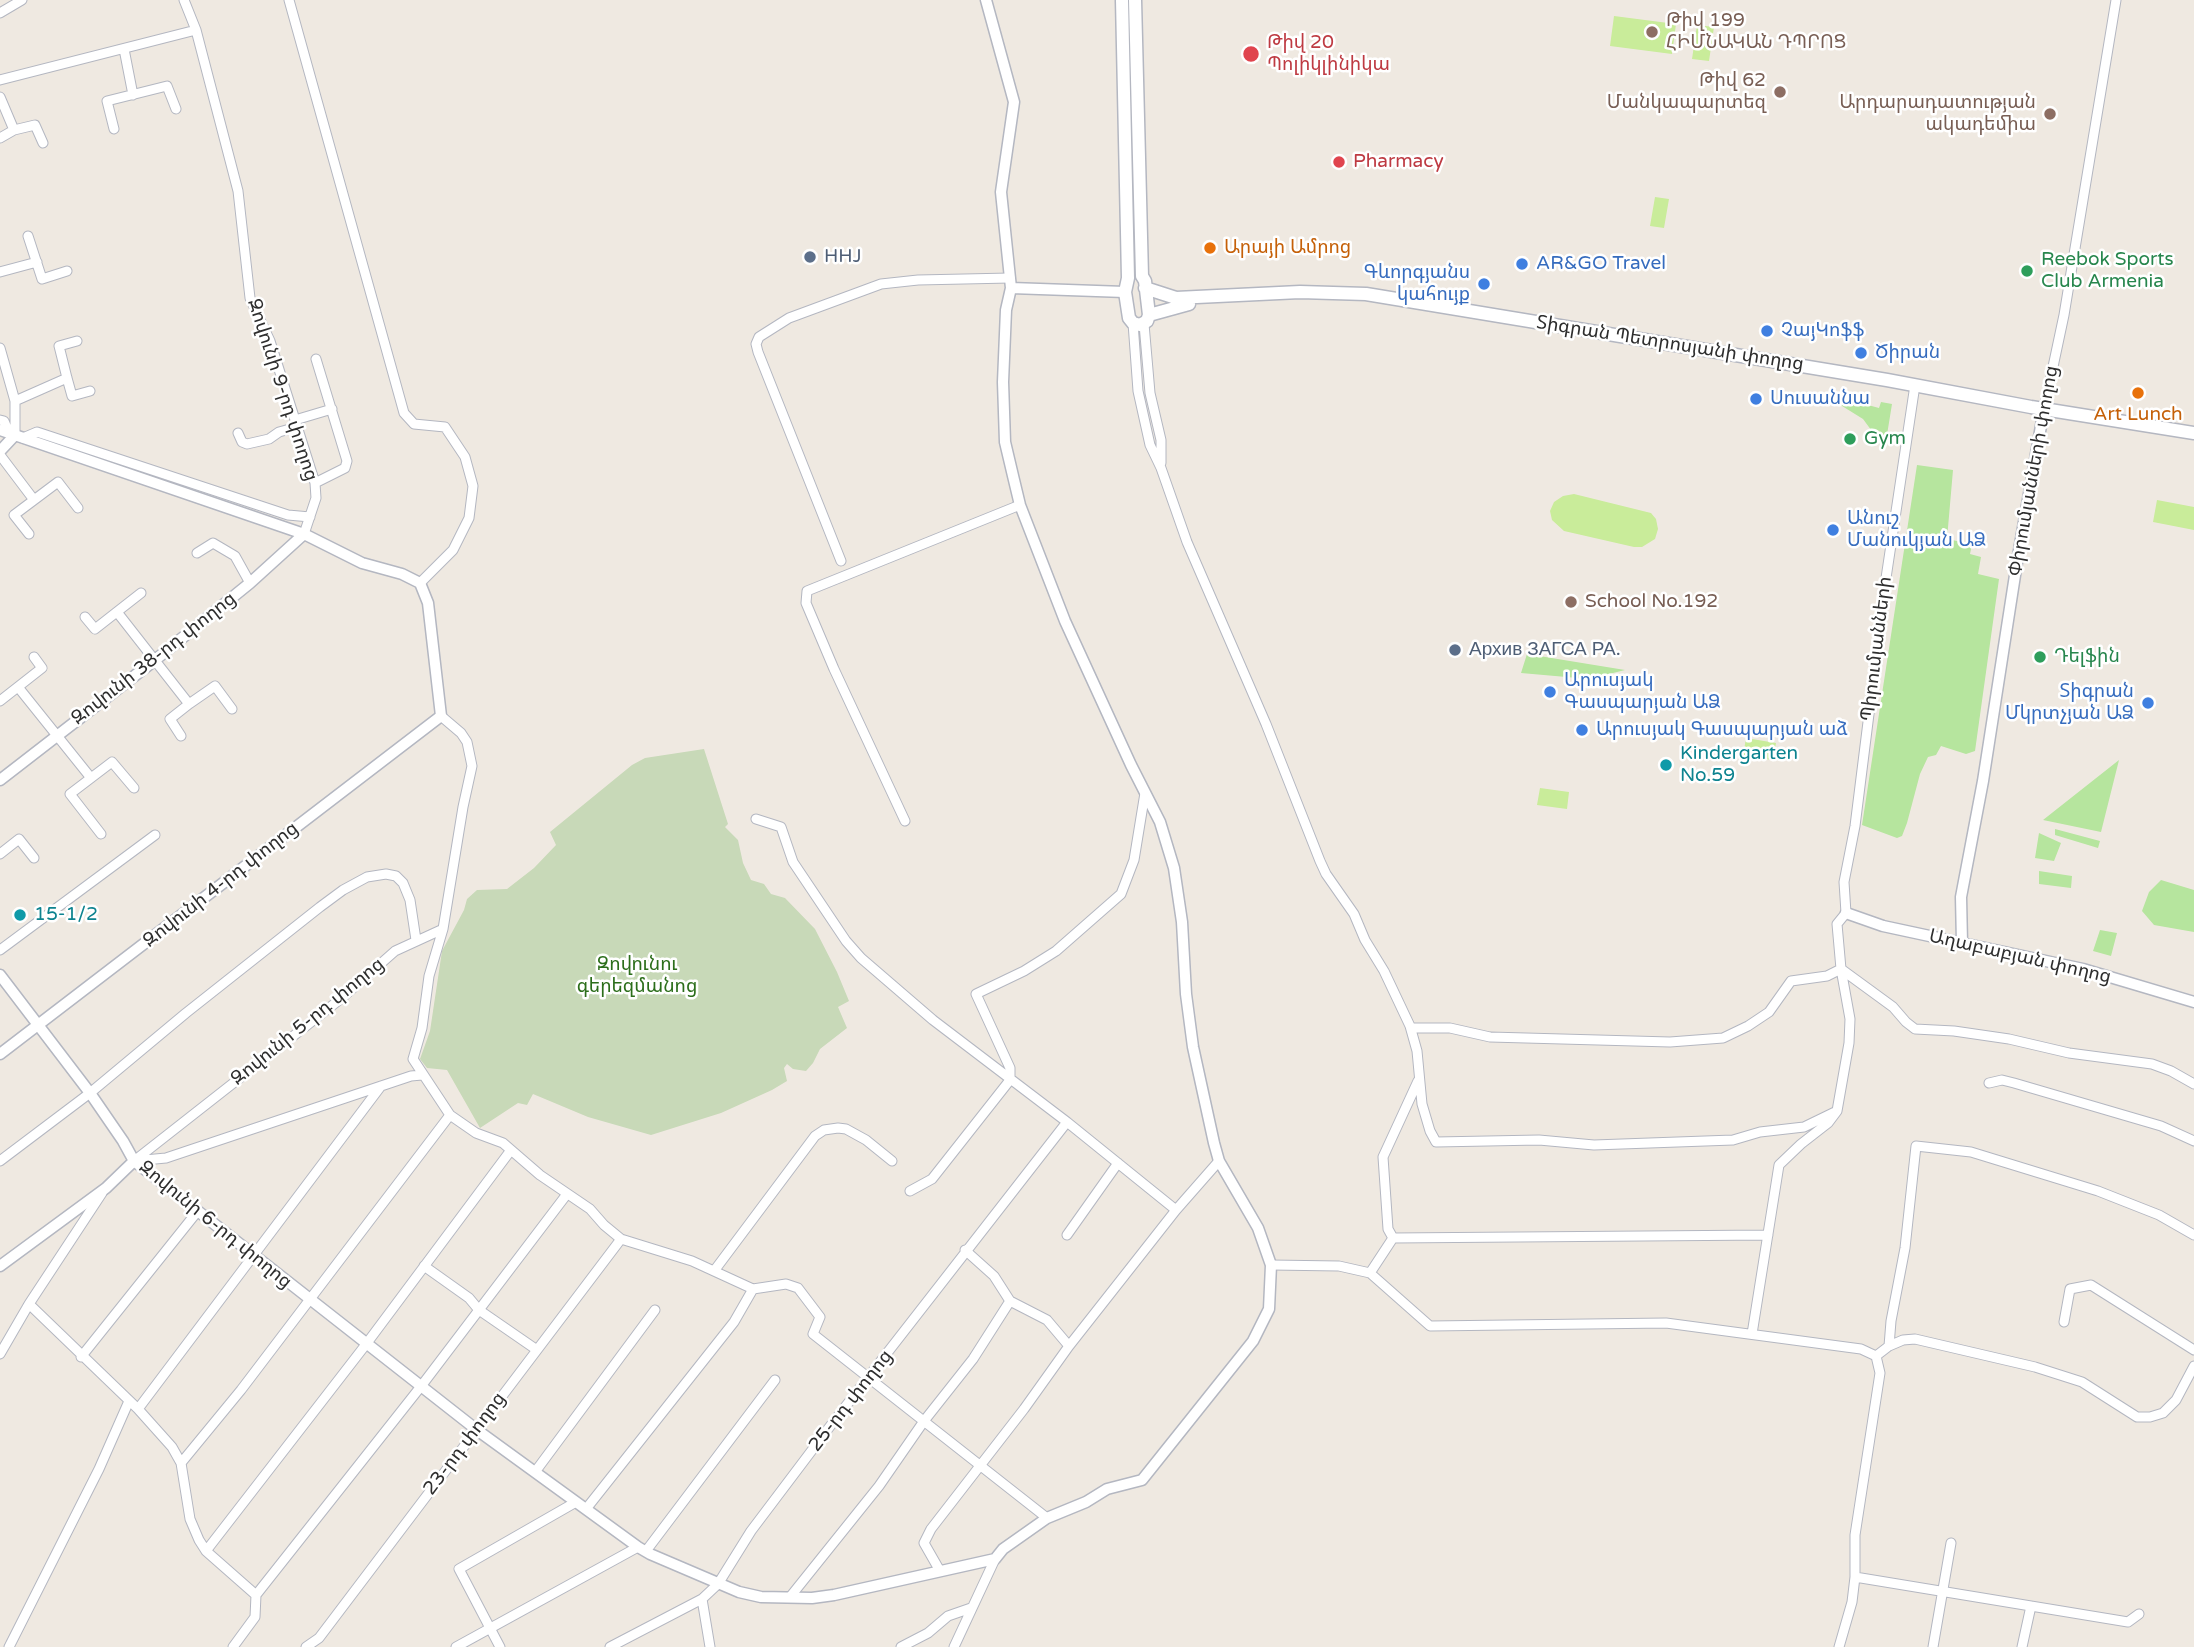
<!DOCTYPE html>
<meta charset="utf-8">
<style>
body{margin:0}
canvas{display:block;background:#efe9e1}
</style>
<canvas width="2194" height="1647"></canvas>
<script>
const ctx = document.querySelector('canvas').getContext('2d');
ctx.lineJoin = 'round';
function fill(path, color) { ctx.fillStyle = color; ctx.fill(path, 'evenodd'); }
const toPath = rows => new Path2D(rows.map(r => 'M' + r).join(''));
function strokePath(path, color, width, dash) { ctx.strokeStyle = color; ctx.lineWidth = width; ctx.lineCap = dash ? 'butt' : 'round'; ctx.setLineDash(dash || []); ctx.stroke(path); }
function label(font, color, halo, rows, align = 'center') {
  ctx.font = font + ' "Varela Round","Noto Sans Armenian",sans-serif'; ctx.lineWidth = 5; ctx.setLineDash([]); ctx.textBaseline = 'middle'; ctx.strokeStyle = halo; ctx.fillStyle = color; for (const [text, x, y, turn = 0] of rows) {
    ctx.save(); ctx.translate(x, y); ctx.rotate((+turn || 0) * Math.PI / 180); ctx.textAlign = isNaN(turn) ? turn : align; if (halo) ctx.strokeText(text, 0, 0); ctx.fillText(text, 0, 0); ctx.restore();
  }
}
fill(toPath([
 [1835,394,1847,394,1853,401,1879,408,1881,402,1892,404,1886,441,1883,443,1877,438,1863,419,1834,401],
 [1917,465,1953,470,1947,539,1972,544,1970,554,1981,557,1978,574,1999,579,1975,751,1966,754,1941,746,1936,755,1928,757,1920,774,1907,823,1902,836,1897,838,1862,825],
 [1527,654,1625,670,1589,679,1521,673],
 [2119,760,2101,832,2043,820],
 [2055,829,2100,841,2098,848,2055,835],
 [2039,833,2061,843,2054,861,2035,858],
 [2039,871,2072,876,2071,888,2039,884],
 [2161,880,2194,890,2194,932,2154,925,2142,911,2149,892],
 [2100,930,2117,933,2111,956,2093,951]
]), '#b6e59e');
fill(toPath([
 [704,749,728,824,725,827,738,840,743,863,751,880,764,884,771,894,785,898,815,929,837,972,849,1001,838,1007,847,1028,820,1049,813,1063,806,1071,793,1069,787,1064,784,1068,787,1081,772,1090,721,1113,651,1135,588,1117,533,1094,527,1105,518,1103,480,1128,447,1070,427,1068,420,1059,430,1031,442,951,464,910,467,899,477,890,507,889,534,868,556,845,550,832,632,765,645,758]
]), '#c8d9b8');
fill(toPath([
 [1614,16,1676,24,1672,54,1610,46],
 [1697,25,1714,27,1709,61,1692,59],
 [1655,197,1669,199,1664,228,1650,226],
 [1574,494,1651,513,1656,519,1658,529,1655,539,1642,547,1634,547,1564,531,1552,520,1550,511,1554,502,1563,496],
 [2157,500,2194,507,2194,530,2153,522],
 [1746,738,1776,743,1773,760,1743,756],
 [1540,788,1569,792,1567,809,1537,805]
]), '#c9ec9a');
const minor = toPath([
 [184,0,196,30,238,191,250,298,270,341,315,483,316,498,304,534],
 [289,0,404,413,414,424,445,427,465,457,473,486,469,518,453,550,420,583],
 [0,13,22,0],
 [124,49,133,95],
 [0,80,196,30],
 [0,97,14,130],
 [114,129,107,101,167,86,176,109],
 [0,138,14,130,35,125,43,143],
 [28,236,42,279,67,271],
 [0,272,37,262],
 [1133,323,1138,391,1150,445,1161,468,1187,542,1266,724,1320,861,1326,874,1354,914,1365,940,1384,971,1410,1026,1417,1051,1422,1104,1430,1131,1436,1142,1539,1140,1594,1145,1733,1140,1760,1132,1804,1127,1837,1111],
 [1144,324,1150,393,1161,440,1161,463],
 [77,341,59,346,67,378,72,396,90,391],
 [0,348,15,401,15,435],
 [15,401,67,378],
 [2044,409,2064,315,2116,0],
 [0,420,4,421,9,433],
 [295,420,332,409],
 [238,433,242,442,247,444,269,439,279,432,297,427],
 [23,438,37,432,288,515,310,517],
 [0,455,34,500],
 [315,483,345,468,347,461,316,359],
 [29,534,14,515,58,482,78,508],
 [197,553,213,543,235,556,250,583],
 [841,561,758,352,756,344,759,337,789,318,881,284,918,280,1010,278],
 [117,612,189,704,170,719,181,736],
 [85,617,95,629,141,593],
 [18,687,91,778],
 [0,701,42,668,34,657],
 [189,704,215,686,232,709],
 [756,819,781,827,793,862,846,941,861,958,933,1020,1067,1122,1176,1210],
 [905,821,834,669,806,603,807,591,1020,505],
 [101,834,70,794,112,762,134,788],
 [0,854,19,839,34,858],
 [443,929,429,976,422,1028,413,1059,450,1115],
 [0,950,155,835],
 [1411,1028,1450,1028,1490,1037,1670,1042,1723,1038,1748,1026,1769,1012,1791,981,1827,976,1841,969,1893,1007,1906,1022,1915,1029,1954,1031,2009,1039,2069,1053,2152,1064,2171,1071,2194,1084],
 [1989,1083,2002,1080,2014,1083,2161,1126,2194,1141],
 [0,1161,90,1093,186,1013,320,907,343,890,367,877,386,874,396,876,403,883,410,900,416,940],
 [134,1161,343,997,395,951,443,929,463,807,472,766,467,742,461,733,441,716],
 [134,1161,166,1158,411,1076,422,1075],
 [910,1191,932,1179,1010,1080,1010,1068,976,994,1024,971,1056,951,1121,894,1134,860,1145,793],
 [1067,1235,1118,1163],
 [1393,1238,1388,1229,1383,1157,1418,1081],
 [965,1250,994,1276,1010,1301,1047,1320,1069,1346],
 [1271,1265,1339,1266,1370,1273,1430,1326,1666,1323,1861,1349,1876,1356],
 [424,1266,469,1298,479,1310,537,1350],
 [714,1271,815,1136,824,1130,838,1128,846,1129,866,1140,892,1161],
 [1370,1273,1393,1238,1768,1235],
 [29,1304,138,1409,172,1447,181,1463,190,1519,199,1540,206,1551,256,1595,255,1617,233,1647],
 [2064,1322,2070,1289,2091,1285,2194,1350],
 [1752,1334,1779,1165,1801,1144,1828,1123,1837,1111,1849,1043,1850,1019,1841,969,1837,924,1846,913,1844,882,1855,826,1886,578,1915,385],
 [1889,1346,1903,1340,1915,1339,2035,1367,2082,1382,2137,1417,2150,1417,2163,1413,2176,1400,2194,1366],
 [0,1354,29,1304,102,1193],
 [1876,1356,1889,1346,1891,1321,1905,1248,1916,1146,1971,1152,2098,1191,2159,1215,2194,1235],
 [81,1357,197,1212],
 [138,1409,381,1086],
 [181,1463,241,1390,450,1115,476,1133,503,1143,540,1175,590,1209,604,1225,621,1239,692,1261,753,1289],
 [535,1472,655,1310],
 [586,1509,734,1322,753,1289,786,1284,798,1288,820,1317,813,1334,1047,1518],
 [206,1551,367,1343,511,1150],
 [646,1551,775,1380],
 [940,1571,924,1543,931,1529,1024,1409,1069,1346,1176,1210,1219,1161],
 [1855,1577,2128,1622,2139,1614],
 [256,1595,422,1385,567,1194],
 [790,1597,879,1486,924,1421,973,1359,1010,1301],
 [702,1599,710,1647],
 [9,1647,99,1469,129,1401],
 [306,1647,319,1638,621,1239],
 [456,1647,638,1547],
 [500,1647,459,1569,576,1502],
 [610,1647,702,1599,718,1584,751,1531,831,1425,1067,1122],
 [901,1647,928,1633,948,1616,971,1608],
 [954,1647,995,1559],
 [1839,1647,1852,1602,1855,1577,1855,1535,1880,1373,1876,1356],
 [1933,1647,1951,1543],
 [2022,1647,2031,1606]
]);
const tertiary = toPath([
 [1011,288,1125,292],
 [0,430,304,534,362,563,402,574,420,583,428,603,441,716,0,1054],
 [0,451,15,435],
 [0,780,155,660,250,583,304,534],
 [1846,913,1883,926,2083,969,2194,1002],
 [1962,943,1961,897,1983,781,2018,556,2044,409],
 [0,975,90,1093,123,1141,134,1161,477,1430,638,1547,650,1554,739,1592,761,1597,812,1598,834,1595,995,1559,1003,1549,1047,1518,1086,1502,1107,1489,1142,1480,1253,1341,1269,1309,1271,1265,1258,1228,1219,1161,1214,1143,1193,1047,1186,994,1182,922,1174,868,1160,822,1131,765,1065,621,1020,505,1014,480,1005,442,1003,382,1006,310,1011,288,1001,192,1014,102,986,0],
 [0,1266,106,1188,134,1161]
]);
const secondary = toPath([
 [1122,0,1128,278,1125,292,1129,318,1133,323,1140,325,1147,321,1149,315,1145,281,1142,276,1135,0],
 [1145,288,1176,298,1300,292,1366,294,1887,380,2031,407,2194,433],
 [1149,315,1189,304]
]);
strokePath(minor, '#b4b7c1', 11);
strokePath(tertiary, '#b4b7c1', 13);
strokePath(secondary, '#b4b7c1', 15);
strokePath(minor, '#fff', 9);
strokePath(tertiary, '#fff', 10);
strokePath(secondary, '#fff', 12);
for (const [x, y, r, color] of [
 [1652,32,7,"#8d6e63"],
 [1251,54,9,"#e0444e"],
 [1780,92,7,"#8d6e63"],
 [2050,114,7,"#8d6e63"],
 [1339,162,7,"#e0444e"],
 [1210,248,7,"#e8710a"],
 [810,257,7,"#5c6f8a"],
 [1522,264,7,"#3f7fe0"],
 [2027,271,7,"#2e9e5b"],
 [1484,284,7,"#3f7fe0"],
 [1767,331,7,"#3f7fe0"],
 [1861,353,7,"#3f7fe0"],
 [2138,393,7,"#e8710a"],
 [1756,399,7,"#3f7fe0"],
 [1850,439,7,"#2e9e5b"],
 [1833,530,7,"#3f7fe0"],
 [1571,602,7,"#8d6e63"],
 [1455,650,7,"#5c6f8a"],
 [2040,657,7,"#2e9e5b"],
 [1550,692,7,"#3f7fe0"],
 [2148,703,7,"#3f7fe0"],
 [1582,730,7,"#3f7fe0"],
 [1666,765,7,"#0f9aa8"],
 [20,915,7,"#0f9aa8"]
]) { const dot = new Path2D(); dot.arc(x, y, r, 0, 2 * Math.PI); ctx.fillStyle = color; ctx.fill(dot); strokePath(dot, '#fff', 2.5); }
label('19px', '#785e54', '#fff', [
 ["Թիվ 199",1666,21],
 ["ՀԻՄՆԱԿԱՆ ԴՊՐՈՑ",1666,43],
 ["Թիվ 62",1766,81,"right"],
 ["Մանկապարտեզ",1766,103,"right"],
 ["Արդարադատության",2036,103,"right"],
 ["ակադեմիա",2036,125,"right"],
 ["School No.192",1585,602]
], 'left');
label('19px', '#be3a42', '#fff', [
 ["Թիվ 20",1267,43],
 ["Պոլիկլինիկա",1267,65],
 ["Pharmacy",1353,162]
], 'left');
label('19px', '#c56008', '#fff', [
 ["Արայի Ամրոց",1224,248],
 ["Art Lunch",2138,415,"center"]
], 'left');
label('19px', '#4e5e75', '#fff', [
 ["HHJ",824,257],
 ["Архив ЗАГСА РА.",1469,650]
], 'left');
label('19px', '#27864d', '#fff', [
 ["Reebok Sports",2041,260],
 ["Club Armenia",2041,282],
 ["Gym",1864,439],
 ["Դելֆին",2054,657]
], 'left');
label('19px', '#366cbe', '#fff', [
 ["AR&GO Travel",1536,264],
 ["Գևորգյանս",1470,273,"right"],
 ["կահույք",1470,295,"right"],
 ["ՉայԿոֆֆ",1781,331],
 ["Ծիրան",1875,353],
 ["Սուսաննա",1770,399],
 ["Անուշ",1847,519],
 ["Մանուկյան ԱՁ",1847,541],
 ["Արուսյակ",1564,681],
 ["Գասպարյան ԱՁ",1564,703],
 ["Տիգրան",2134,692,"right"],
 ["Մկրտչյան ԱՁ",2134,714,"right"],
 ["Արուսյակ Գասպարյան աձ",1596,730]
], 'left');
label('19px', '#2e2e2e', '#fff', [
 ["Տիգրան Պետրոսյանի փողոց",1670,344,9],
 ["Զովունի 9-րդ փողոց",282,390,72],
 ["Փիրումյանների փողոց",2034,471,-80],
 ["Պիրումյանների",1877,649,-83],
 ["Զովունի 38-րդ փողոց",154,659,-38],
 ["Զովունի 4-րդ փողոց",221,885,-38],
 ["Աղաբաբյան փողոց",2020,957,13],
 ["Զովունի 5-րդ փողոց",308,1022,-39],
 ["Զովունի 6-րդ փողոց",215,1225,39],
 ["25-րդ փողոց",851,1401,-52],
 ["23-րդ փողոց",465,1444,-53]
]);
label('19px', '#0d838f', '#fff', [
 ["Kindergarten",1680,754],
 ["No.59",1680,776],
 ["15-1/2",34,915]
], 'left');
label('19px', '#2c6e1b', '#fff', [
 ["Զովունու",637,965],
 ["գերեզմանոց",637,987]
]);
</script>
